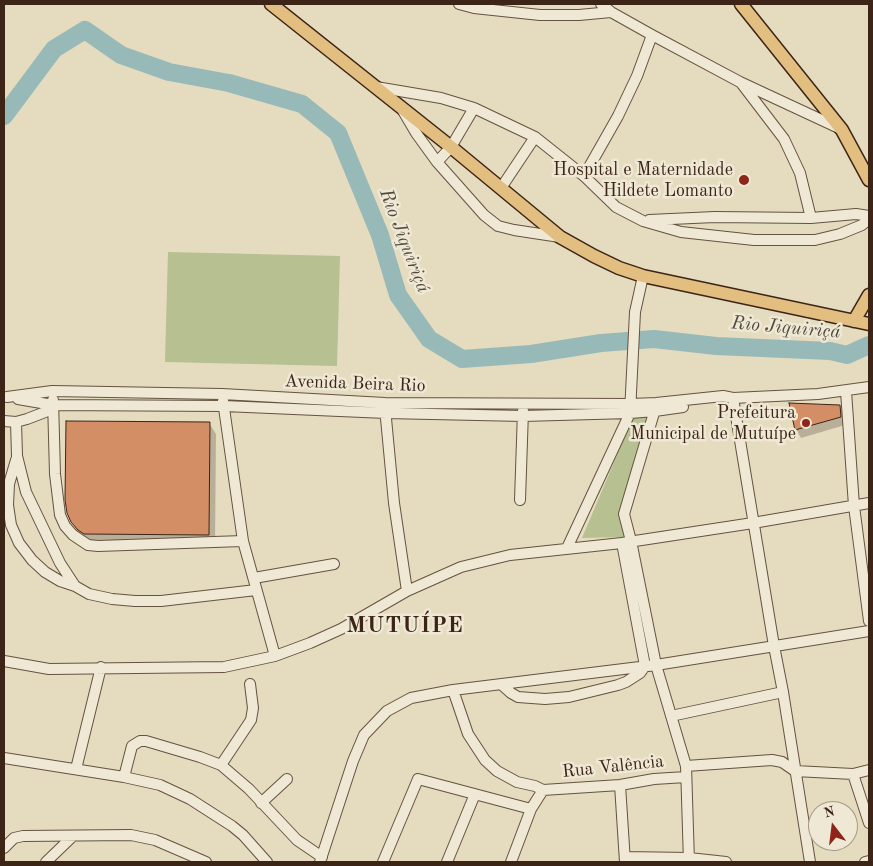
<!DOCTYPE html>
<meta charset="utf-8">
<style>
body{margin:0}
#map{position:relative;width:873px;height:866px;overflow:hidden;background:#e5dbbf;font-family:"Old Standard TT",serif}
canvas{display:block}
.frame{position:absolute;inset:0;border:5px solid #3c2416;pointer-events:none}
.north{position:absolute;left:808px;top:801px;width:50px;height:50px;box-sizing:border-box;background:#eee8d5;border:1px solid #a79a89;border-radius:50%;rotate:345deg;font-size:14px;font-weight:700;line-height:20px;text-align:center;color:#3c2416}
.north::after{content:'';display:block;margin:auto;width:18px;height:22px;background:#8f2418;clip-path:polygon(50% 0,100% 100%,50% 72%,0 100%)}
</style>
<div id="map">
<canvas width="873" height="866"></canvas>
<div class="frame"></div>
<div class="north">N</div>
</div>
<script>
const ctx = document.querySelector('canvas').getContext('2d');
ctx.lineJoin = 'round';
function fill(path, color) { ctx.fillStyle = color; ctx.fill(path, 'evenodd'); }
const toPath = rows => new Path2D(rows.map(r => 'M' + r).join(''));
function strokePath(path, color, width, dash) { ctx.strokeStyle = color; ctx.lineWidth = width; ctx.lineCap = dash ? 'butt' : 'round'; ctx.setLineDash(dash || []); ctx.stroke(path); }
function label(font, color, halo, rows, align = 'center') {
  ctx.font = font + ' "Old Standard TT",serif'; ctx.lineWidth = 5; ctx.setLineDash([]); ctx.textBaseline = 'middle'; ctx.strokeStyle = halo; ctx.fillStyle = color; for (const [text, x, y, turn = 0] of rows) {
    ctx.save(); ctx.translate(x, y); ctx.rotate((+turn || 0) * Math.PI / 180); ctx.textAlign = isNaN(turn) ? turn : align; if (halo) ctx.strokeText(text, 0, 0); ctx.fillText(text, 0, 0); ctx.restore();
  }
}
fill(toPath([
 [168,252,340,256,337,366,165,362],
 [651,415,620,513,624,537,582,538,633,417]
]), '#b6c091');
fill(toPath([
 [839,406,844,415,845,425,801,438,796,429],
 [209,423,216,434,215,546,92,545,79,534,72,522]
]), '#0003');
strokePath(toPath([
 [4,116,54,49,85,30,121,55,169,72,229,83,302,104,338,133,380,235,398,295,429,339,462,359,531,354,601,343,654,339,716,346,830,351,847,355,869,345]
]), '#97bab8', 18);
const building = toPath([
 [789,403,840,405,841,417,795,430,789,403],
 [66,421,210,422,209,535,84,534,78,530,71,522,67,513,65,500,66,421]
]);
fill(building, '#d38e65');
strokePath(building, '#3c2416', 1);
const minor = toPath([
 [459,4,474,8,540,15,579,15,611,12],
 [601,4,611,12,652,35,740,82,841,129],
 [742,84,784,139,800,173,811,218],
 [376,87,441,98,474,108,535,137,584,176,616,207,643,221,681,232,754,240,815,240,840,234,862,225,869,219],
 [403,111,416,133,437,162,484,215,498,226,514,230,560,237],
 [437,162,451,147,474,108],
 [584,176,618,116,637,76,652,35],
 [501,188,535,137],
 [649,220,715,217,811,218,856,214,869,216],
 [846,391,854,506,869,621],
 [7,397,52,391,222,394,385,403,631,404,656,403,723,396,733,398,818,394,869,387],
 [733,398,774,646,783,692,810,862],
 [18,399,53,405,224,406,386,413,523,416,630,413,655,411,683,407],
 [53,400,55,474,60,515,65,526,73,535,88,545,98,546,243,541],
 [223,401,243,541,275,656],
 [656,406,624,514,631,541,656,665,686,766,689,862],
 [385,408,394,503,407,591],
 [4,421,16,422,27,419,53,409],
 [16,422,17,456,26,492,60,563,75,586,89,594,112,599,135,601,161,601,256,590],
 [16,460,9,484,8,505,11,525,19,543,32,560,45,572,60,581,75,586],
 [520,500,523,411],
 [567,548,630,413,635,312,643,276],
 [254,578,334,564],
 [4,661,49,669,224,667,275,656,310,643,341,629,407,591,461,567,510,555,622,543,753,523,869,503],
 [250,684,253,708,251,720,221,765,249,789,297,840,322,857],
 [501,684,511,693,518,697,545,699,569,697,618,685,626,682,640,673,645,666,622,543],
 [453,690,468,734,485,760,497,771,517,782,535,786,543,790,531,809,511,862],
 [671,716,783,692],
 [4,758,124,777,160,785,190,799,232,826,243,835,267,862],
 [686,766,772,760,782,762,795,771,853,774,869,770],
 [76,769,101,667],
 [853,774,869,823],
 [124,777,132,746,140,741,146,741,200,757,221,765],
 [620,785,625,862],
 [543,790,620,785,654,779,686,777],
 [261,803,287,779],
 [4,848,14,838,23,836,131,835,155,840,206,862],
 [625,857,689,858,726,862],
 [46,862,73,836],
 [320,862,353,761,364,735,387,711,411,698,453,690,656,665,869,631],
 [383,862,418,779,531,809],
 [447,862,475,794],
 [865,862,869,861]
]);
const major = toPath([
 [271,4,451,147,560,237,594,256,619,268,643,276,869,324],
 [741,4,842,130,869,180],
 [854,321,869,295]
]);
strokePath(minor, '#665240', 12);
strokePath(major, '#3c2416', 15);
strokePath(minor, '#eee8d5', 10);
strokePath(major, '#e2be80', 12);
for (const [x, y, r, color] of [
 [744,180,6,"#8f2418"],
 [806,423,5,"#8f2418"]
]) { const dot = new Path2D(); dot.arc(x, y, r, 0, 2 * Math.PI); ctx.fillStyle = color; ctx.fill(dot); strokePath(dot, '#eee8d5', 2); }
label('18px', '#3c2416', '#eee8d5', [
 ["Hospital e Maternidade",733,170],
 ["Hildete Lomanto",733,191],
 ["Prefeitura",796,413],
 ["Municipal de Mutuípe",796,434]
], 'right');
label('18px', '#3c2416', '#eee8d5', [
 ["Avenida Beira Rio",355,384,2],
 ["Rua Valência",613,767,-6]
]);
label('italic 19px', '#534a3e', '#eee8d5', [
 ["Rio Jiquiriçá",404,241,69],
 ["Rio Jiquiriçá",786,328,5]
]);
ctx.letterSpacing = '1px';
label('bold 22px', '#3c2416', '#eee8d5', [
 ["MUTUÍPE",405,626]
]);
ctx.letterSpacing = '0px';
</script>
